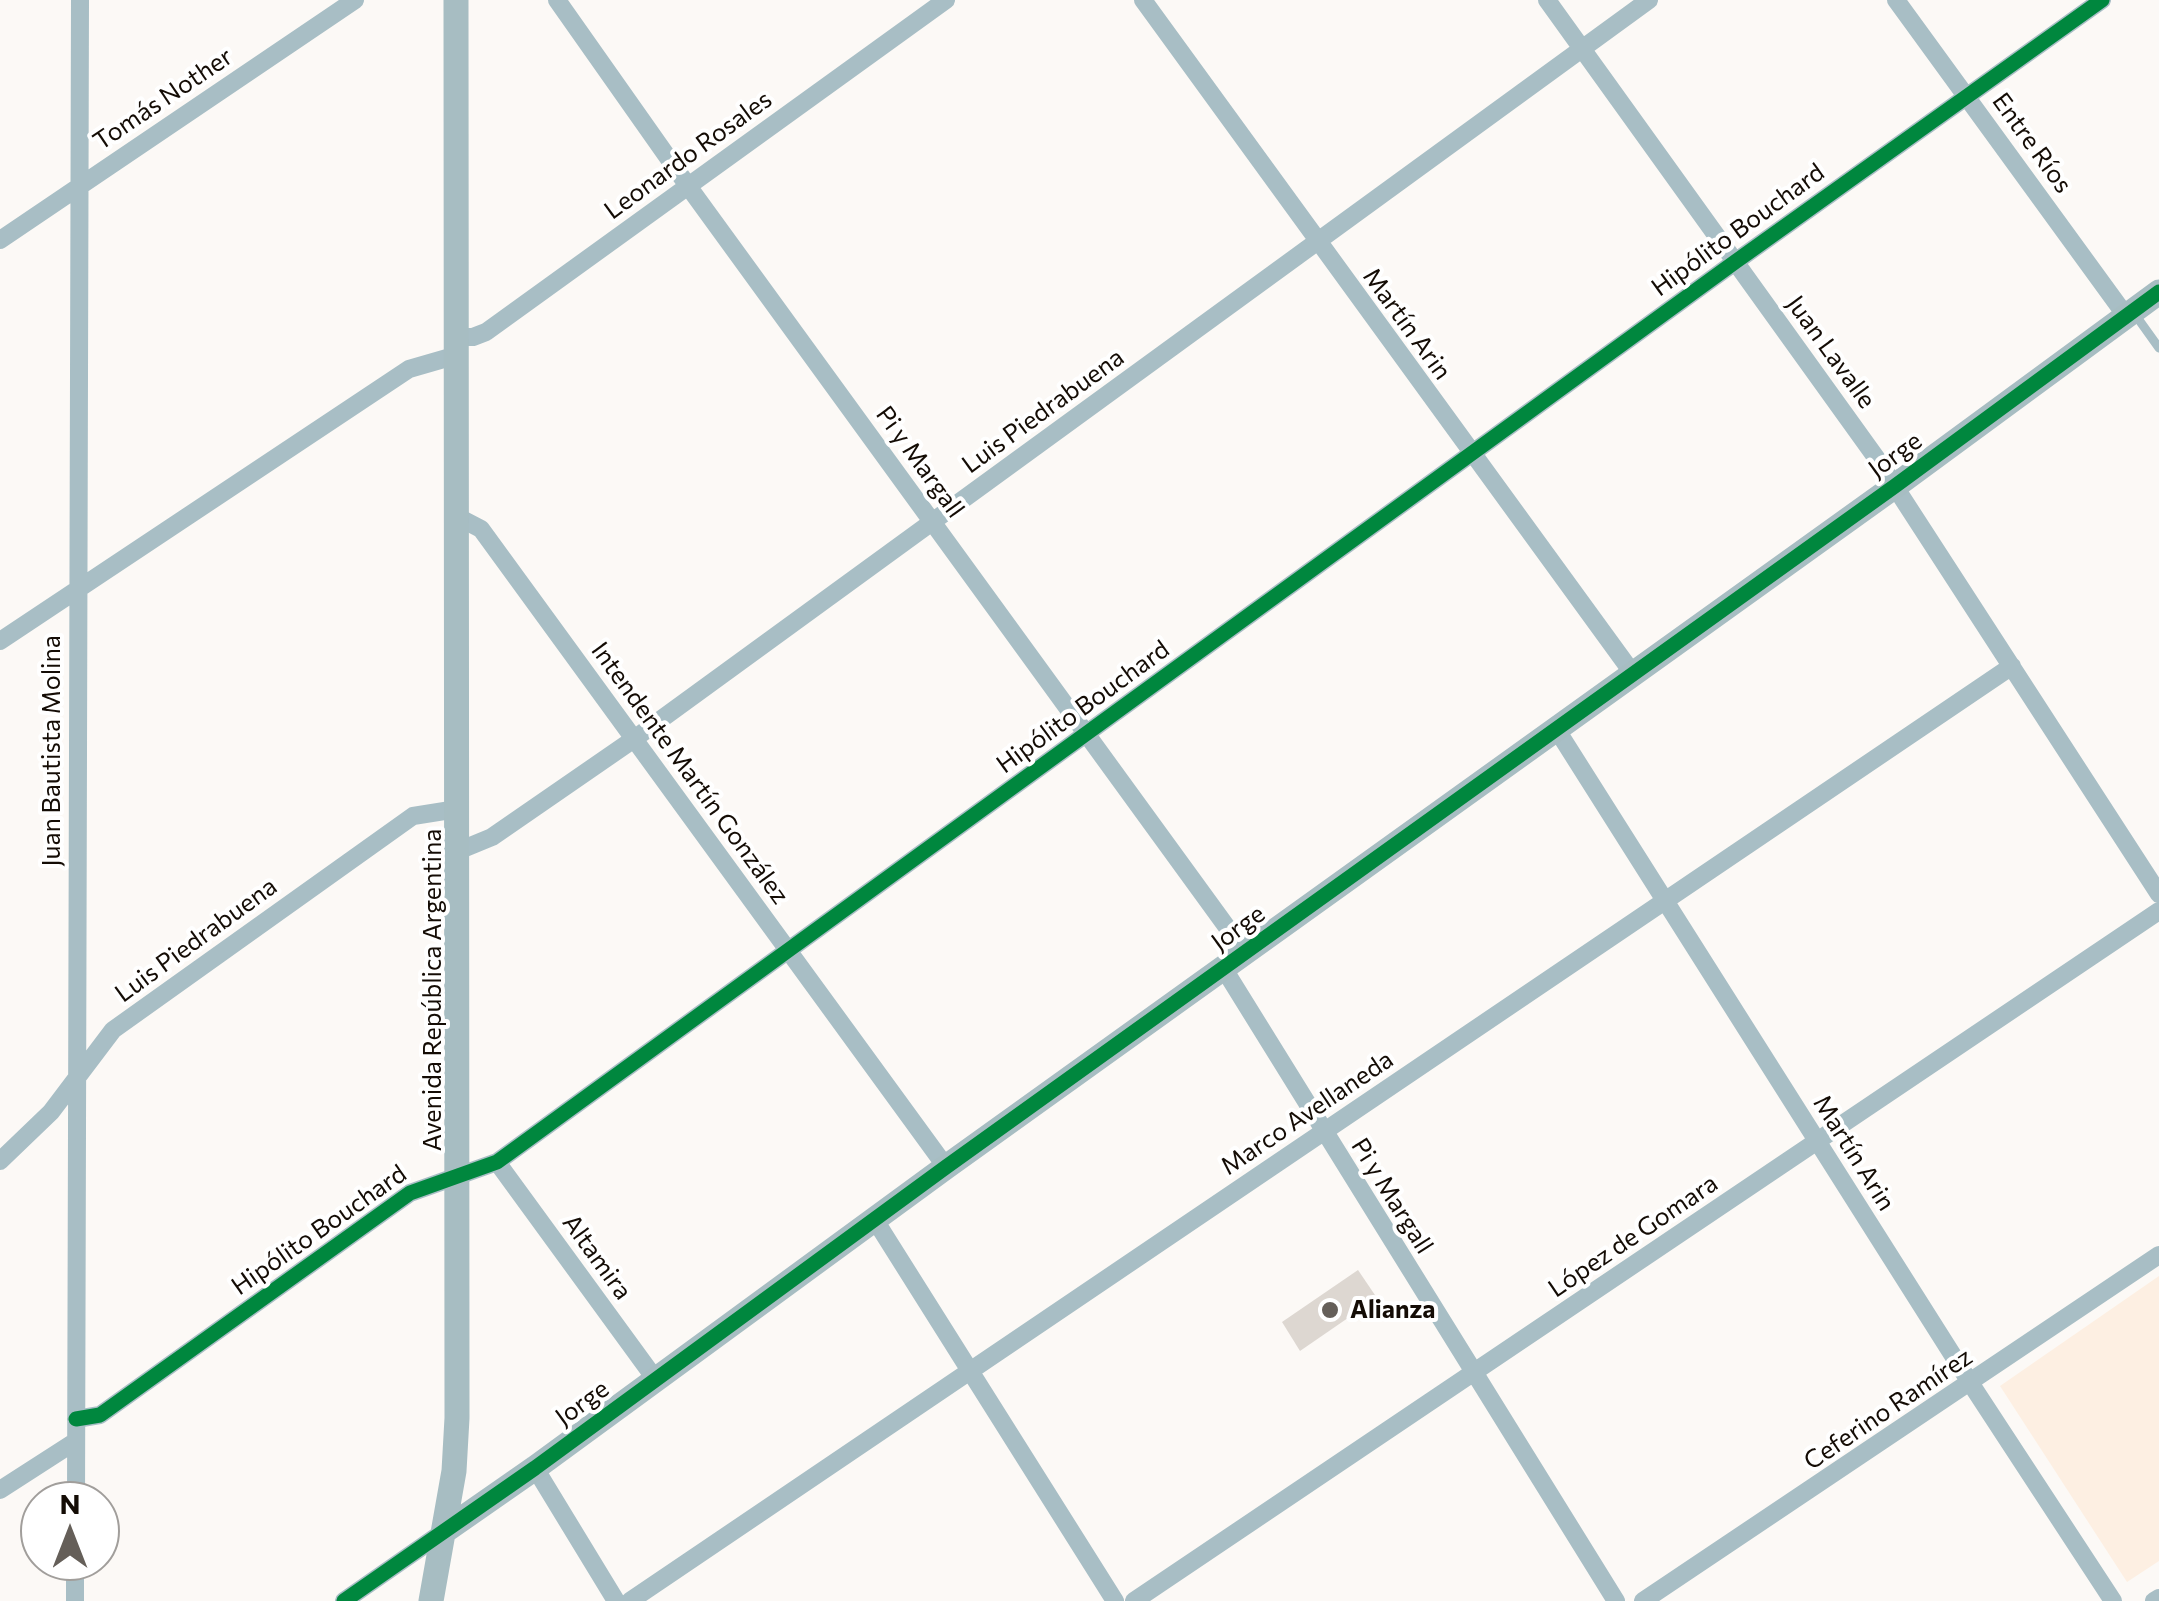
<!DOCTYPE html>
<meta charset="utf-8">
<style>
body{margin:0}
#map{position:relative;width:2159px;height:1601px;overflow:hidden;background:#fcf9f6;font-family:Commissioner,sans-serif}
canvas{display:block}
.north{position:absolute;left:20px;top:1481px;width:100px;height:100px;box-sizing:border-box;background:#fff;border:2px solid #a19e9b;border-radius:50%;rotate:0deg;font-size:28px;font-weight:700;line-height:40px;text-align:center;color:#140c05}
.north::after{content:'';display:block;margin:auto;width:35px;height:45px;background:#655f59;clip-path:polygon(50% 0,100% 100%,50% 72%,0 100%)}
</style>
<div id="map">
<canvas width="2159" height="1601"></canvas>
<div class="north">N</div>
</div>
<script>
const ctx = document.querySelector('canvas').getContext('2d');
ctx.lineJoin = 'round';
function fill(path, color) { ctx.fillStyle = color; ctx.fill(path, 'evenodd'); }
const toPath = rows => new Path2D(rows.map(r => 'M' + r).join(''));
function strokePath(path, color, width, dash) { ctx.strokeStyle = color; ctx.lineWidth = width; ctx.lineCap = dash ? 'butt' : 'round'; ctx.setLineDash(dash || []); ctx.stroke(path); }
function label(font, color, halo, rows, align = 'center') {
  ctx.font = font + ' Commissioner,sans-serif'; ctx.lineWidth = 8; ctx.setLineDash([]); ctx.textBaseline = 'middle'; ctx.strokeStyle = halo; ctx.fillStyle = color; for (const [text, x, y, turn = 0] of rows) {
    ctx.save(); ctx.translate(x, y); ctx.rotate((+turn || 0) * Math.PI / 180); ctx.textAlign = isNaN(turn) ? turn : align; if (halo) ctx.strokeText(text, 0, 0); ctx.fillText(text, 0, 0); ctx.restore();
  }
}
fill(toPath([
 [2159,1276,2159,1561,2127,1582,2000,1386]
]), '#fdefe2');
fill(toPath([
 [1358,1270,1377,1298,1300,1351,1282,1322]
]), '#ddd7d1');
strokePath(toPath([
 [2134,313,2159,348]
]), '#a8bec5', 9);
strokePath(toPath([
 [557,0,688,186,1245,952],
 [1143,0,1634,675],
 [1547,0,1877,459,2159,894],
 [1896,0,2126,316],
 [0,240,355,0],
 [454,337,473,337,486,332,946,0],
 [456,516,481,529,946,1167],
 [0,641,409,369,454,356],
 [1557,730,1971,1384,2113,1601],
 [458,851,492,837,634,739,1649,0],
 [1224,969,1616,1601],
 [0,1161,51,1112,113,1030,413,816,457,809],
 [497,1162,656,1380],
 [875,1220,1115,1601],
 [76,1419,100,1415,410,1193,497,1162,1735,262,2102,0],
 [535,1468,616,1601],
 [0,1490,76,1441],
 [76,1501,80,0],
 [75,1601,75,1561],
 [344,1601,446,1530],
 [630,1601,2012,666],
 [1134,1601,2159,911],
 [1643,1601,2159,1255],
 [2154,1601,2159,1598]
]), '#a8bec5', 18);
strokePath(toPath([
 [446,1530,535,1468,946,1167,1895,486,2159,292],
 [431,1601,454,1471,457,1418,456,0]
]), '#a7bdc2', 25);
strokePath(toPath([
 [76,1419,100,1415,410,1193,497,1162,1735,262,2102,0],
 [344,1601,535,1468,946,1167,1895,486,2159,292]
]), '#00873e', 15);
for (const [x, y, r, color] of [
 [1330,1310,10,"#655f59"]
]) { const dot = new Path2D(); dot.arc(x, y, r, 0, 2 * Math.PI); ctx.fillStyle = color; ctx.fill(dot); strokePath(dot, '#fff', 4); }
label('25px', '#140c05', '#fff', [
 ["Tomás Nother",163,99,-34],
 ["Entre Ríos",2032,143,54],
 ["Leonardo Rosales",688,155,-36],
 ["Hipólito Bouchard",1738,230,-36],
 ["Martín Arin",1407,324,54],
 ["Juan Lavalle",1831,352,54],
 ["Luis Piedrabuena",1043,411,-36],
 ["Jorge",1895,455,-36],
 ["Pi y Margall",920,462,54],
 ["Hipólito Bouchard",1083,707,-36],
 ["Juan Bautista Molina",52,751,-90],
 ["Intendente Martín González",690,773,54],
 ["Jorge",1238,928,-36],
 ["Luis Piedrabuena",196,940,-36],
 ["Avenida República Argentina",433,990,-90],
 ["Marco Avellaneda",1307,1113,-34],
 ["Martín Arin",1854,1153,58],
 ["Pi y Margall",1392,1196,58],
 ["Hipólito Bouchard",319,1230,-35],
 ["López de Gomara",1633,1236,-34],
 ["Altamira",597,1257,54],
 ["Jorge",582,1403,-36],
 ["Ceferino Ramírez",1888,1409,-34]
]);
label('bold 25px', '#140c05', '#fff', [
 ["Alianza",1350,1310]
], 'left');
</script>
